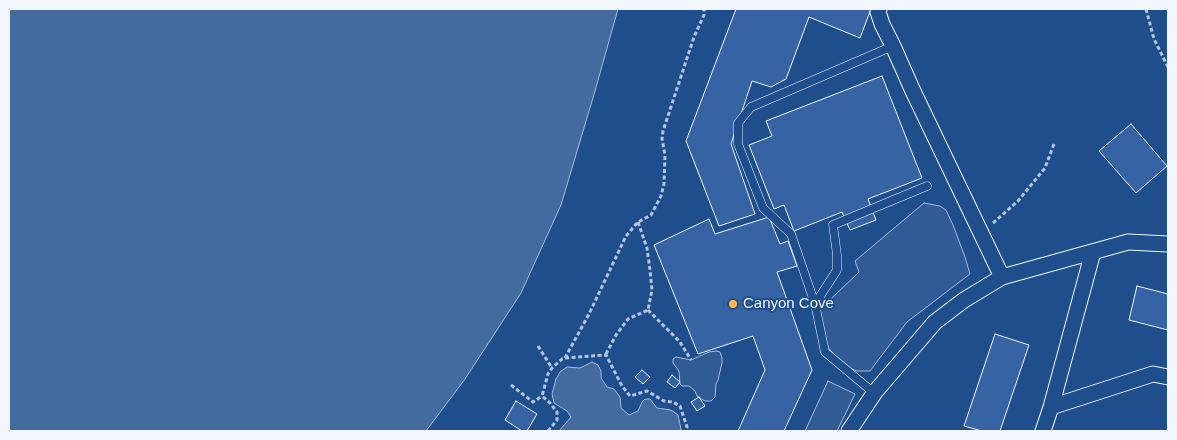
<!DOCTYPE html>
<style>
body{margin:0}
#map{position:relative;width:1177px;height:440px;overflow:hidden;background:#1f4e8c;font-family:Helvetica,sans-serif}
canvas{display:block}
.frame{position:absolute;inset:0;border:10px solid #f2f6ff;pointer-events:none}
</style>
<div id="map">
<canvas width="1177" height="440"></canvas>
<div class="frame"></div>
</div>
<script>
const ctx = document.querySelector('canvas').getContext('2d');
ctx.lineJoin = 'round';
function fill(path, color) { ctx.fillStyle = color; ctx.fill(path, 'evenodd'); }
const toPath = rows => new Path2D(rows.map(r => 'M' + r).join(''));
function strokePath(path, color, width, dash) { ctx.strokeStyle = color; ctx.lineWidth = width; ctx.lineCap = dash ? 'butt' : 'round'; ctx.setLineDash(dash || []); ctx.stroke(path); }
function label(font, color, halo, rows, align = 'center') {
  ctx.font = font + ' Helvetica,sans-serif'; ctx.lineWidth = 4; ctx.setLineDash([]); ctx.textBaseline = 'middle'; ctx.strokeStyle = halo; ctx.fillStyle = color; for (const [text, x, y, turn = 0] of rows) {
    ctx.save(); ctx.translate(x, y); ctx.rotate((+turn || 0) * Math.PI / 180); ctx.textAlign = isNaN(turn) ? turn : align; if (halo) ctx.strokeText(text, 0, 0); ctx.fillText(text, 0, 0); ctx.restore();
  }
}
const built = toPath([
 [924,203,940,206,946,210,953,225,965,257,970,274,907,322,870,371,857,371,842,365,824,342,814,315,859,272,855,261,924,203],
 [716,351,720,352,722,358,722,363,718,380,716,384,715,397,711,401,705,401,697,396,695,391,689,386,682,386,680,384,679,371,673,363,673,359,676,357,691,360,709,352,716,351],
 [828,381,855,394,837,431,805,431,828,381]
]);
fill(built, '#305b95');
strokePath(built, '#a8bbd7', 1);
const water = toPath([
 [9,9,618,9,595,91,561,205,521,293,465,379,426,431,9,431,9,9],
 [592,362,598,365,601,371,601,378,607,387,614,389,620,397,621,408,629,415,638,411,642,402,645,399,650,399,657,408,671,410,678,415,681,429,681,431,559,431,571,417,567,411,554,403,552,394,556,379,560,372,567,367,580,368,592,362]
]);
fill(water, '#446ba0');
strokePath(water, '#a8bbd7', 1);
const building = toPath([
 [736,9,871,9,860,38,809,17,786,79,771,87,752,81,731,144,755,214,719,226,686,141,736,9],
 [882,76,922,178,868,199,876,220,850,230,842,212,794,231,784,205,774,209,749,145,772,136,766,121,882,76],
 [1131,124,1167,166,1136,193,1099,151,1131,124],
 [769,217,780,244,788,241,797,266,777,272,812,370,784,431,738,431,765,370,753,336,698,354,654,245,709,219,715,234,769,217],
 [1137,286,1168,294,1168,330,1129,320,1137,286],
 [995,334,1029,345,1000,431,982,431,964,426,995,334],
 [642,370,650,377,643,384,635,377,642,370],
 [672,375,680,382,675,388,667,382,672,375],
 [699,397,705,406,697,411,691,402,699,397],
 [516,401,537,414,527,431,522,431,505,420,516,401]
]);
fill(building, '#3563a3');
strokePath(building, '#f2f6ff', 1);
const lane = toPath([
 [815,304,837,270,837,255,833,225,927,186],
 [874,393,825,352,815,304,791,234,763,208,738,144,738,123,751,107,893,46]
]);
const street = toPath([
 [879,9,878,12,882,24,893,46,912,89,1002,277],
 [1051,407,1153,374,1168,377],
 [849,431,875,392,935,322,964,300,1002,277,1128,242,1168,244],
 [1043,431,1051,407,1093,252]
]);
strokePath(lane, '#f2f6ff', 9);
strokePath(street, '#f2f6ff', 17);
strokePath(toPath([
 [1146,9,1154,39,1168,67],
 [993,223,1018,201,1045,168,1054,144],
 [648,310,680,342,691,360],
 [538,346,552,368],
 [606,354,616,335,628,319,648,310,652,290,650,270,647,248,638,222],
 [565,358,589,314,626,236,638,222,651,215,661,196,664,184,665,155,662,139,663,131,694,37,704,15,704,9],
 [511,385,533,402,542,396],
 [548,431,557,420,557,412,550,403,542,396,548,374,552,368,562,359,565,358,606,355,622,386,630,396,647,391,664,401,673,402,680,406,687,427,686,431]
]), '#b3c4dc', 3, [4, 2.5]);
strokePath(lane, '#1f4e8c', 8);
strokePath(street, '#1f4e8c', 15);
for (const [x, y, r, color] of [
 [733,304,5,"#ffb74d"]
]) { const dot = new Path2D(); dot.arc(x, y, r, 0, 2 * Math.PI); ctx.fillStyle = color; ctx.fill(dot); strokePath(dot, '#1f4e8c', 2); }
label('15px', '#f2f6ff', '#1f4e8c', [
 ["Canyon Cove",743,304]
], 'left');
</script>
